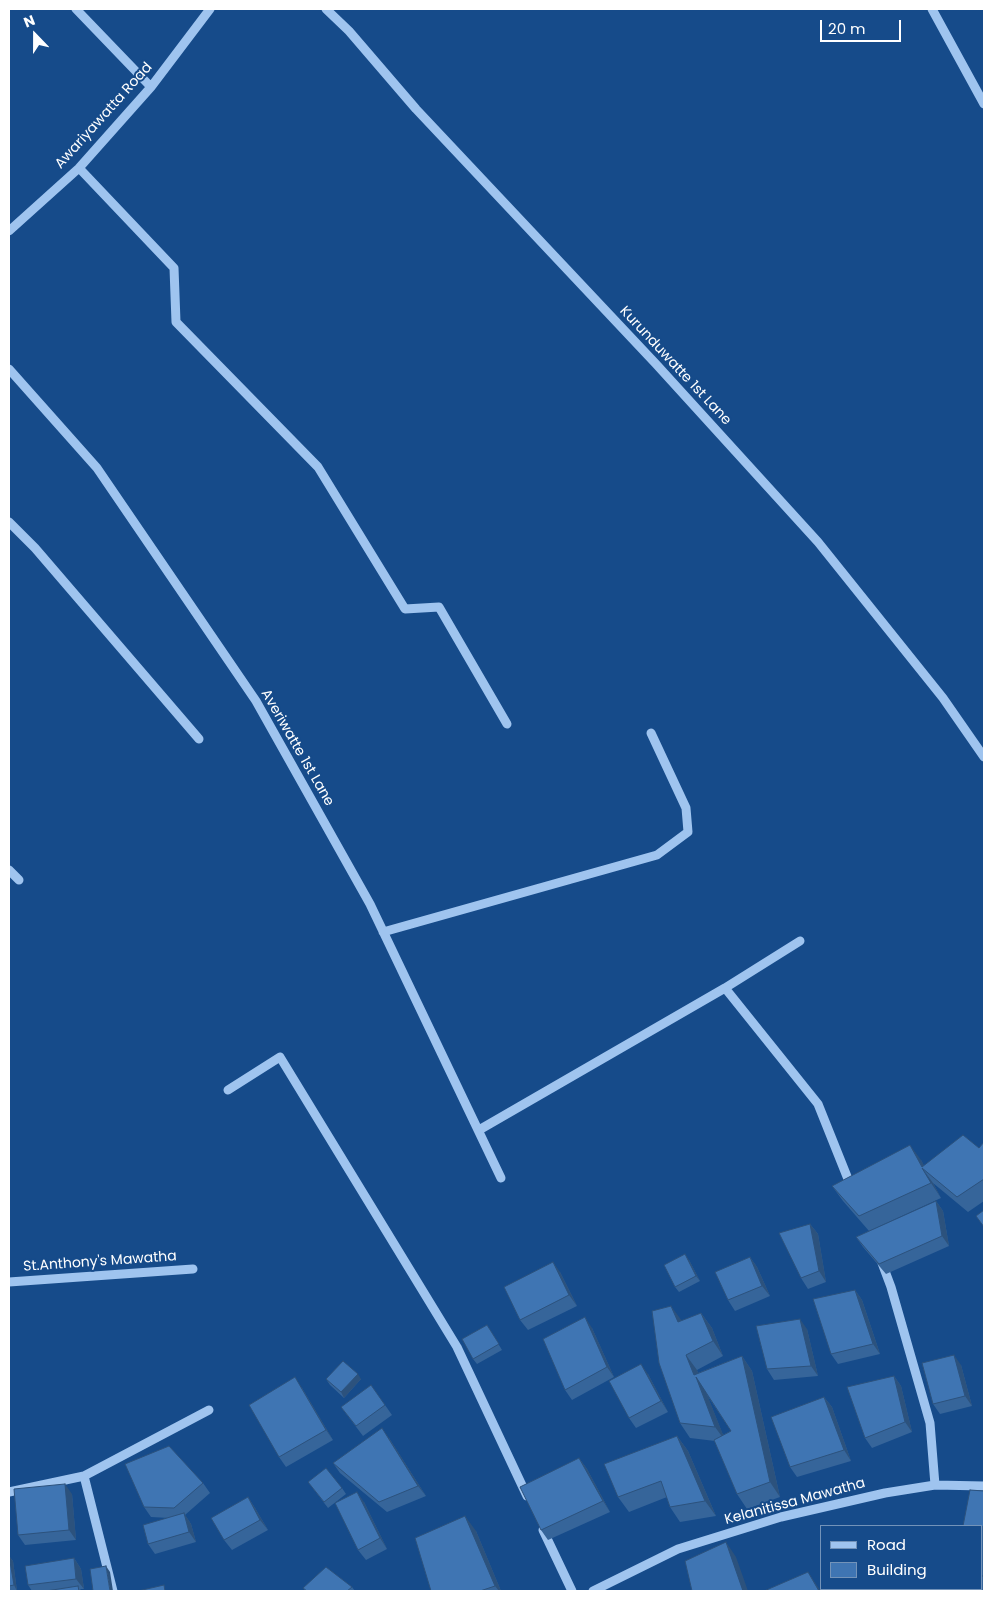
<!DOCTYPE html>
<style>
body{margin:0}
#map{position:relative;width:993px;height:1600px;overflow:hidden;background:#164b8a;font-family:Poppins,sans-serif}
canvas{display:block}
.frame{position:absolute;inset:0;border:10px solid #fff;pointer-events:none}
.legend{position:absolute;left:820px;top:1525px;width:162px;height:65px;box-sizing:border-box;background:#164b8a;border:1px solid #7393b9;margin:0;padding:6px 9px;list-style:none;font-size:15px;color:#fff}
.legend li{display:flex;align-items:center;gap:10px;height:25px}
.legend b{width:25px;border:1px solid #7393b9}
.north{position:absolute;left:10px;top:10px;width:50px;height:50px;-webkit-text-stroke:4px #164b8a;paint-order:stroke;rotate:338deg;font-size:14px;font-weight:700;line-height:20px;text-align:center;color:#fff}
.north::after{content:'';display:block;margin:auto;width:18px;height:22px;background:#fff;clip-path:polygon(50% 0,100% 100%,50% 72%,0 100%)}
.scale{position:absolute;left:820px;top:20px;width:81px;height:22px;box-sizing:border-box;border:2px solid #fff;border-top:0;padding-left:6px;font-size:15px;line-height:18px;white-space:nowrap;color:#fff;-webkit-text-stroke:4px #164b8a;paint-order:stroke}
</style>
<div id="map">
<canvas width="993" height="1600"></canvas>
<div class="frame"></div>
<ul class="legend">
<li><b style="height:6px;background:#9fc4ef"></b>Road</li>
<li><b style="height:14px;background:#3f75b3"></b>Building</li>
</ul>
<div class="north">N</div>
<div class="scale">20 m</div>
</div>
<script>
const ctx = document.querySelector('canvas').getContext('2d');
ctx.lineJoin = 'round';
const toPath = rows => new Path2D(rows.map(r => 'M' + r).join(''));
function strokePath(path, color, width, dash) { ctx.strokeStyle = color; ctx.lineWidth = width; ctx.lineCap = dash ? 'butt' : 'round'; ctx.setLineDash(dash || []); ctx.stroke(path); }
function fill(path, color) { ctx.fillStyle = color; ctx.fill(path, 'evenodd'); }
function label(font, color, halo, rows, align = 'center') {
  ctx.font = font + ' Poppins,sans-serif'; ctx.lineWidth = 4; ctx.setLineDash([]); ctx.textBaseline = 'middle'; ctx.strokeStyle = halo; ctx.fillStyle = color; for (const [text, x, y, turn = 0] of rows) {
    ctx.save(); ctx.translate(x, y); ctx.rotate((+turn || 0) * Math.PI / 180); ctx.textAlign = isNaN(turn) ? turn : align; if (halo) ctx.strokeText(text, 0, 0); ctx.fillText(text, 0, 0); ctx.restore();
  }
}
strokePath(toPath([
 [76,9,151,87],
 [326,9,349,31,416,109,656,364,818,542,943,698,984,757],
 [932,9,984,104],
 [79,168,174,268,176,322,318,467,405,609,439,607,507,724],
 [9,231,79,168,151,87,210,9],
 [9,369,97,468,256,701,370,904,501,1178],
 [9,522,35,548,199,739],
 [9,870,19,880],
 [383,932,657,855,688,832,686,808,651,733],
 [725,988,818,1104,852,1189],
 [228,1090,280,1057,457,1347,527,1496],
 [479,1130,725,988,800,941],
 [882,1263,891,1287,930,1423,935,1485],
 [9,1282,193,1269],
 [84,1476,113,1591],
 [9,1492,84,1476,209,1410],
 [543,1530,572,1591],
 [593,1591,678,1549,781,1517,885,1493,935,1485,984,1486]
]), '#9fc4ef', 9);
fill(toPath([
 [984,1142,984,1201,968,1212,933,1183,941,1198,869,1231,843,1201,832,1186,921,1160,924,1166,979,1148],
 [936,1201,943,1211,949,1246,886,1274,863,1247,856,1237],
 [810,1224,818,1234,826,1282,808,1289,801,1278],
 [750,1257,757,1267,770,1296,735,1311,728,1300],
 [689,1260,700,1281,679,1292,675,1287],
 [560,1272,577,1306,528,1330,520,1320],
 [855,1290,862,1300,880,1354,838,1364,831,1354],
 [701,1313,712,1328,723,1356,697,1370,698,1373,742,1356,752,1371,780,1497,747,1509,737,1494,715,1441,690,1438,680,1423,682,1321],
 [707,1395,731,1431,723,1435],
 [487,1325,502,1350,477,1364,473,1359],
 [592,1328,614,1377,572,1400,565,1390],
 [807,1329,818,1376,774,1380,767,1369],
 [961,1365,972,1406,940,1414,933,1404],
 [648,1374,668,1412,636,1428,629,1418],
 [894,1376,901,1386,912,1432,872,1448,865,1438],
 [326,1379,361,1379,344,1398,330,1385],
 [302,1388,333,1440,286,1467,279,1457],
 [824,1397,832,1407,851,1461,797,1477,790,1467],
 [385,1405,392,1415,363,1436,341,1407],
 [677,1436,688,1451,716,1516,680,1522,670,1507,667,1497,629,1512,618,1497],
 [389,1438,426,1496,387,1512,340,1473,333,1463],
 [579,1458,587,1469,610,1512,548,1540,541,1530],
 [203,1483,210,1493,185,1515,191,1524,196,1542,155,1554,148,1544,169,1518,151,1517,144,1507],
 [312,1487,342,1488,346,1494,328,1508],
 [984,1491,984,1591,961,1591,959,1589,982,1589,982,1526],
 [72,1494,76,1540,25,1545,18,1535],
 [248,1497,255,1508,268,1530,232,1550,224,1540],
 [364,1502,387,1549,366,1560,358,1550],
 [476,1531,501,1591,431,1591],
 [9,1556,13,1561,17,1591,9,1591],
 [74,1558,81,1569,84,1589,80,1589,82,1591,32,1591,28,1585],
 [352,1587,355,1591,306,1591,303,1588]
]), '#36659a');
fill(toPath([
 [910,1145,921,1160,927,1171,922,1167],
 [922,1168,933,1183,941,1198,931,1183],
 [936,1201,943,1211,949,1246,942,1236],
 [810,1224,818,1234,826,1282,819,1271],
 [685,1254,689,1260,700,1281,696,1276],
 [750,1257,757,1267,770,1296,762,1286],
 [553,1262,560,1272,577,1306,569,1295],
 [855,1290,862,1300,880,1354,873,1344],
 [671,1306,682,1321,678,1322],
 [701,1313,712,1328,723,1356,713,1341],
 [585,1317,592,1328,614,1377,607,1367],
 [800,1319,807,1329,818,1376,811,1366],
 [686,1355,697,1370,705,1390,694,1375],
 [954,1355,961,1365,972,1406,965,1396],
 [742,1356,752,1371,780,1497,770,1482],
 [641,1364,648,1374,668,1412,661,1401],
 [358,1374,361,1379,344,1398,341,1392],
 [894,1376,901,1386,912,1432,905,1422],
 [295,1377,302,1388,333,1440,326,1430],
 [696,1377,706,1392,726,1442,715,1427],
 [824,1397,832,1407,851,1461,844,1450],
 [382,1428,389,1438,426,1496,418,1486],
 [677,1436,688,1451,716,1516,705,1501],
 [579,1458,587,1469,610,1512,603,1501],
 [65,1484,72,1494,76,1540,69,1530],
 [357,1492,364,1502,387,1549,380,1538],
 [248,1497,255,1508,268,1530,260,1520],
 [184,1513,191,1524,196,1542,189,1532],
 [465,1516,476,1531,501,1591,499,1591,495,1586],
 [726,1542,736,1557,748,1591,743,1591],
 [9,1556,13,1561,17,1591,14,1585],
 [74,1558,81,1569,84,1589,76,1579],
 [106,1566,110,1572,113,1591,110,1591],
 [808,1572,818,1587,821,1591,819,1591]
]), '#2c527d');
const building = toPath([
 [963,1135,979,1148,984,1142,984,1179,957,1197,922,1168,931,1183,859,1216,832,1186,910,1145,922,1167,963,1135],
 [936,1201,942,1236,879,1264,856,1237,936,1201],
 [984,1210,984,1227,976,1216,984,1210],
 [810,1224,819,1271,801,1278,779,1233,810,1224],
 [685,1254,696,1276,675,1287,664,1265,685,1254],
 [750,1257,762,1286,728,1300,715,1272,750,1257],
 [553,1262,569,1295,520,1320,504,1287,553,1262],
 [855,1290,873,1344,831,1354,813,1299,855,1290],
 [671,1306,678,1322,701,1313,713,1341,686,1355,694,1375,742,1356,770,1482,737,1494,714,1440,731,1431,696,1377,715,1427,680,1423,659,1363,652,1311,671,1306],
 [585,1317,607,1367,565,1390,543,1339,585,1317],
 [800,1319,811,1366,767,1369,756,1326,800,1319],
 [487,1325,499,1344,473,1359,462,1339,487,1325],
 [954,1355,965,1396,933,1404,922,1363,954,1355],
 [343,1361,358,1374,341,1392,326,1379,343,1361],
 [641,1364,661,1401,629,1418,609,1381,641,1364],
 [894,1376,905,1422,865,1438,847,1387,894,1376],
 [295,1377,326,1430,279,1457,249,1405,295,1377],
 [371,1385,385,1405,356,1426,341,1407,371,1385],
 [824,1397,844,1450,790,1467,771,1417,824,1397],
 [382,1428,418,1486,379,1502,333,1463,382,1428],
 [677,1436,705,1501,670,1507,661,1481,618,1497,604,1464,677,1436],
 [169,1446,203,1483,174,1508,144,1507,125,1464,169,1446],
 [579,1458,603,1501,541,1530,520,1487,579,1458],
 [326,1468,342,1488,324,1502,308,1482,326,1468],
 [65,1484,69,1530,18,1535,14,1489,65,1484],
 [970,1490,984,1491,984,1576,982,1576,982,1526,963,1526,970,1490],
 [357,1492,380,1538,358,1550,335,1503,357,1492],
 [248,1497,260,1520,224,1540,211,1518,248,1497],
 [184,1513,189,1532,148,1544,143,1525,184,1513],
 [465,1516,495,1586,480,1591,431,1591,415,1538,465,1516],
 [726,1542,743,1591,692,1591,685,1561,726,1542],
 [9,1556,14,1585,9,1586,9,1556],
 [74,1558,76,1579,28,1585,25,1566,74,1558],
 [106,1566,110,1591,93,1591,90,1569,106,1566],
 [326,1567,352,1587,347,1591,307,1591,303,1588,326,1567],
 [808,1572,819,1591,764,1591,808,1572],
 [164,1585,165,1591,138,1591,164,1585],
 [78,1586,79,1591,46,1591,78,1586]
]);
fill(building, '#3f75b3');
strokePath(building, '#2c527d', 1);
label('14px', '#fff', '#164b8a', [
 ["Awariyawatta Road",104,116,-48],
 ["Kurunduwatte 1st Lane",675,366,47],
 ["Averiwatte 1st Lane",297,748,60],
 ["St.Anthony's Mawatha",100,1262,-4],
 ["Kelanitissa Mawatha",795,1502,-15]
]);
</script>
